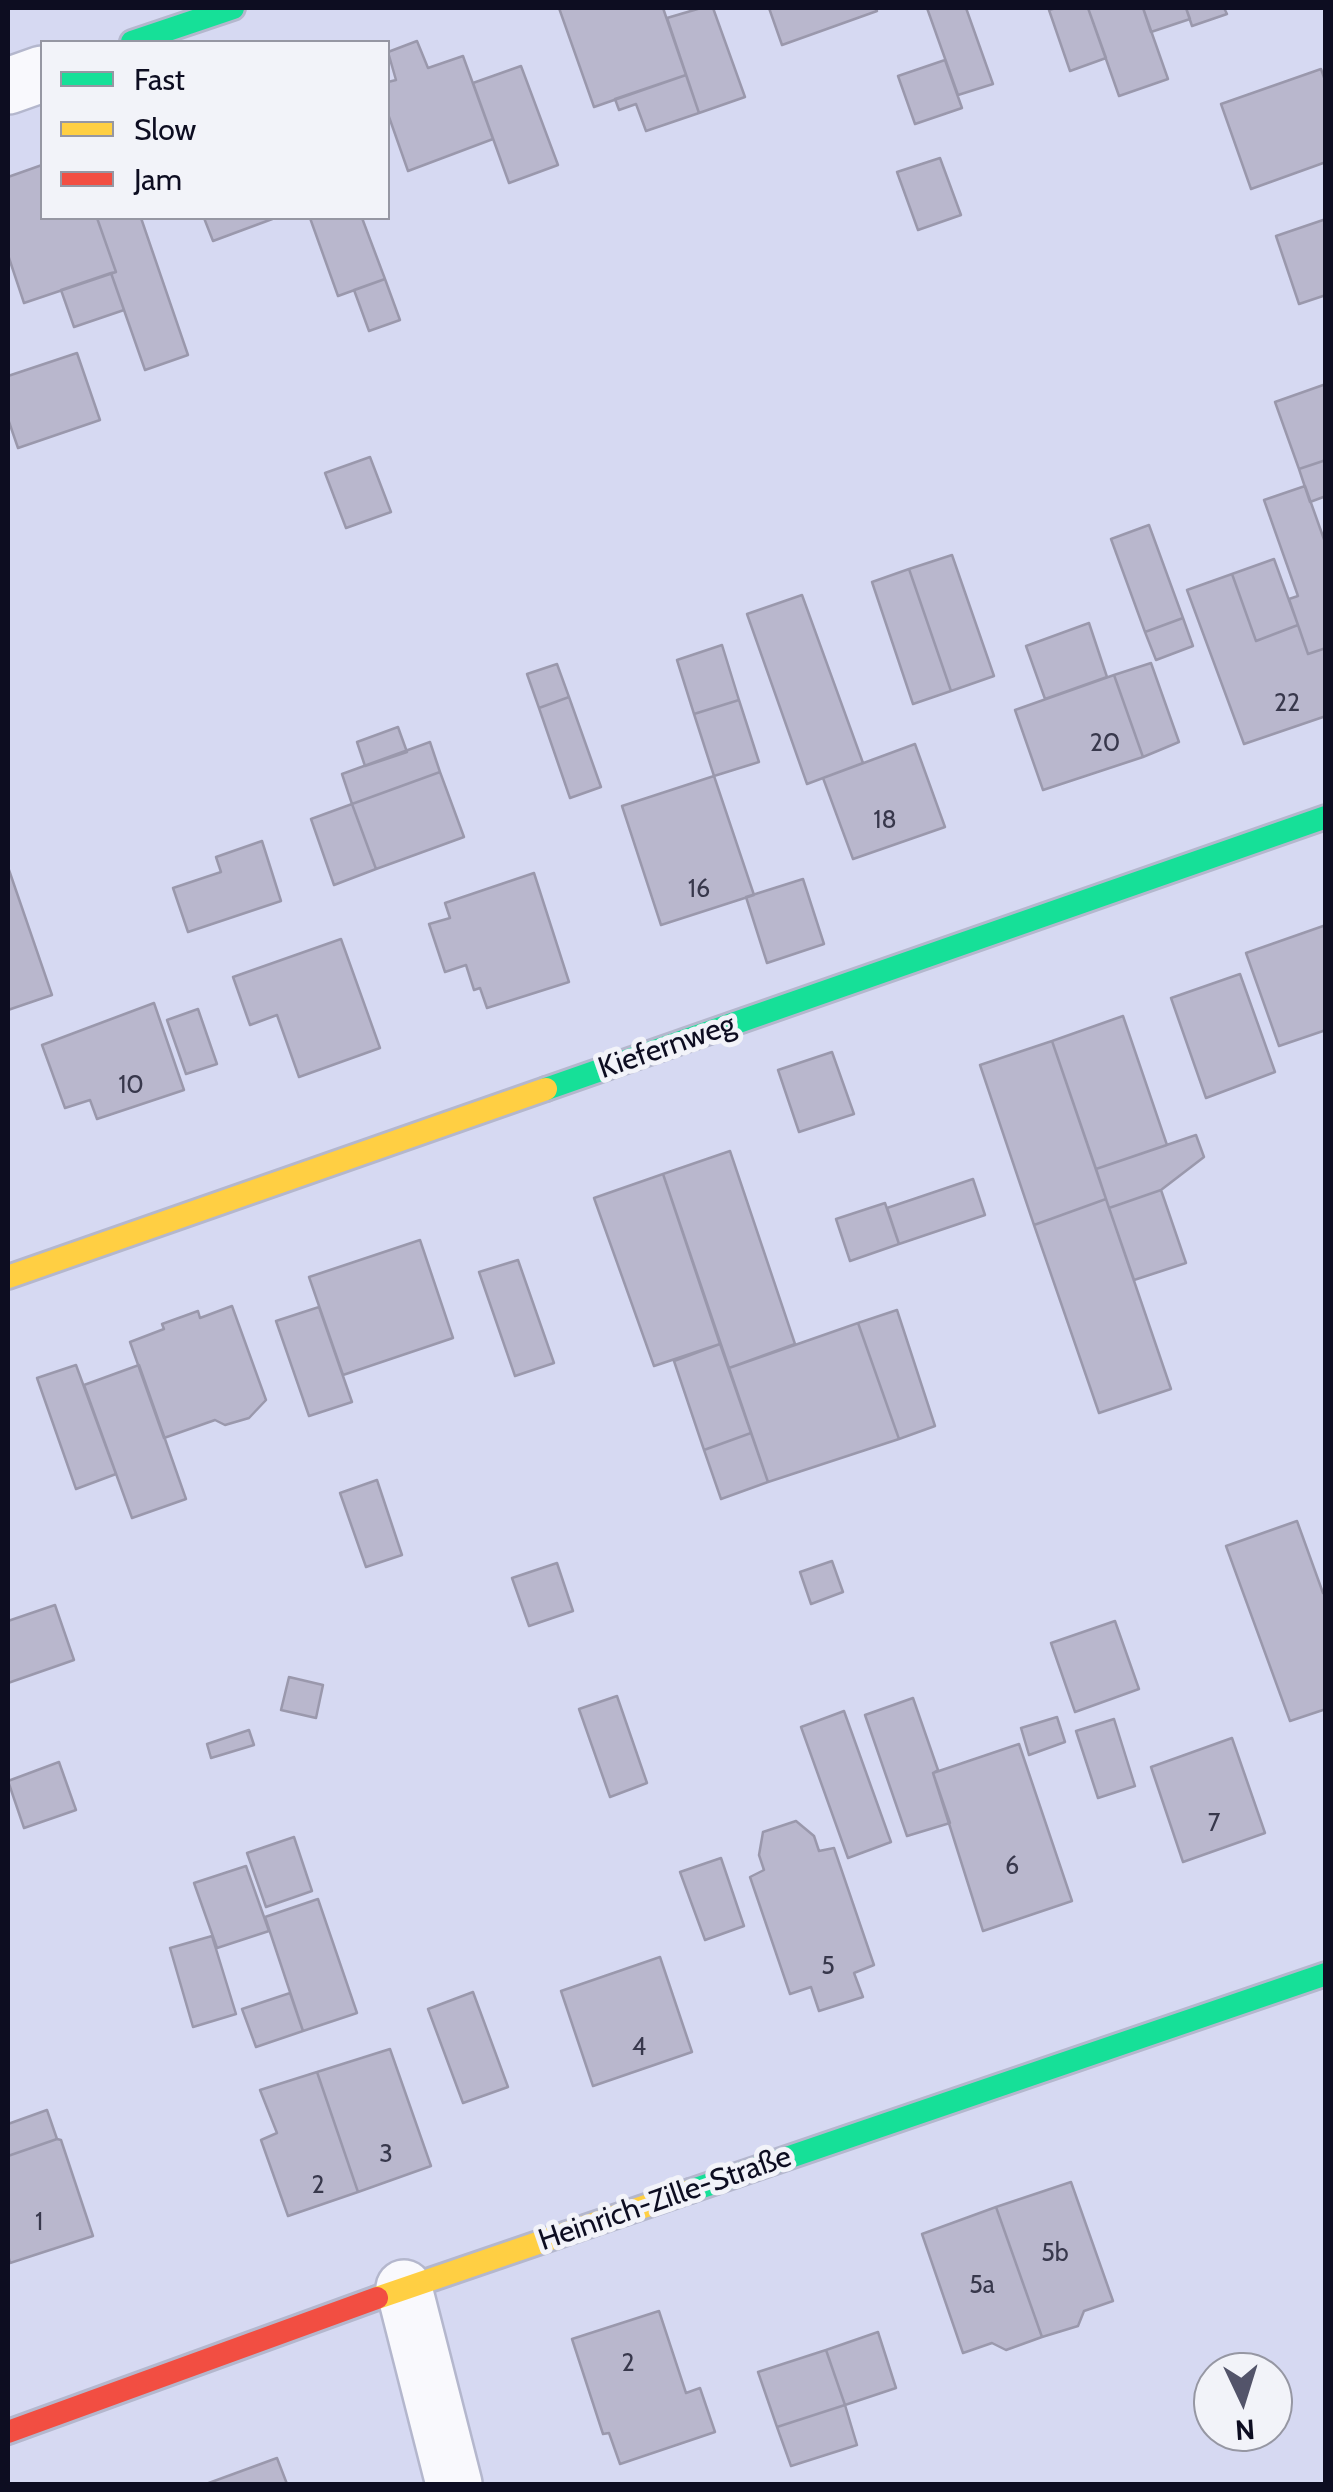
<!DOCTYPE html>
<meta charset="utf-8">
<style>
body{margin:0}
#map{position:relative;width:1333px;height:2492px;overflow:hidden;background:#d6d9f2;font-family:Cabin,sans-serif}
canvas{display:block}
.frame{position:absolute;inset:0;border:10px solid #0d0d21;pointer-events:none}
.legend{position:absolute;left:40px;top:40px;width:350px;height:180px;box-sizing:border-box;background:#f2f3f9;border:2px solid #9697a3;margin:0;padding:12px 18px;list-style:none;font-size:30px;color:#0d0d21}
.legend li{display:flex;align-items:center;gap:20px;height:50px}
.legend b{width:50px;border:2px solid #9697a3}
.north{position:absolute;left:1193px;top:2352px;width:100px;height:100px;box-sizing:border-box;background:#f2f3f9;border:2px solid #9697a3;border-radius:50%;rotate:176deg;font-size:28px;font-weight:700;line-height:40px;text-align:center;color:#0d0d21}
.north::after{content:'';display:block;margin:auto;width:35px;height:45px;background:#53546a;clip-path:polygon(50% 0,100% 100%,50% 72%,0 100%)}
</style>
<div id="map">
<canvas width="1333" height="2492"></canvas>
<div class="frame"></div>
<ul class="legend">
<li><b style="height:12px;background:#16e098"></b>Fast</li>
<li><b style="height:12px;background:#ffcf43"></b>Slow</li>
<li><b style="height:12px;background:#f24e42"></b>Jam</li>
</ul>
<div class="north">N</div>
</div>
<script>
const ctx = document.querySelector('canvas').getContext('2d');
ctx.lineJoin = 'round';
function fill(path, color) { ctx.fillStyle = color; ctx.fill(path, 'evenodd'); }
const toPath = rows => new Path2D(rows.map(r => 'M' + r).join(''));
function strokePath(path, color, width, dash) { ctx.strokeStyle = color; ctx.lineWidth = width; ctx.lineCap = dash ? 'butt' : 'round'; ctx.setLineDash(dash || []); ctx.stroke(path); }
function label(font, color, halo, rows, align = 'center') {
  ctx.font = font + ' Cabin,sans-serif'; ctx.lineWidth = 10; ctx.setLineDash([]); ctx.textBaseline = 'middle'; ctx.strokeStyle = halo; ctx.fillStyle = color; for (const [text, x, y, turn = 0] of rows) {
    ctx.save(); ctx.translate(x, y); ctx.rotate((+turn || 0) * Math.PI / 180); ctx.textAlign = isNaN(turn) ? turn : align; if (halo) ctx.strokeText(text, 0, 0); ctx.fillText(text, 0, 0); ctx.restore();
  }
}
const building = toPath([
 [559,8,663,8,686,75,594,107,559,8],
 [701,8,713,8,745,97,699,113,667,18,701,8],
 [769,8,875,8,877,11,782,45,769,8],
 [927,8,966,8,993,84,958,95,927,8],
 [1056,8,1088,8,1106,58,1070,71,1049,10,1056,8],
 [1088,8,1143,8,1168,79,1119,96,1088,8],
 [1143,8,1186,8,1190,19,1151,32,1143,8],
 [1186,8,1224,8,1227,14,1192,26,1186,8],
 [417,41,428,68,463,56,493,139,408,171,388,114,388,82,396,80,388,52,417,41],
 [945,60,962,108,915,124,898,76,945,60],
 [521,66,558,165,509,183,473,83,521,66],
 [1321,69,1326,83,1326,162,1251,189,1221,104,1321,69],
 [686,75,699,113,646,131,636,104,619,110,615,99,686,75],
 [940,158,961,215,918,230,897,172,940,158],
 [42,165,42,218,97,218,116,272,24,303,8,255,8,177,42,165],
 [97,218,141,218,188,355,145,370,111,273,116,272,97,218],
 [204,218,275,218,213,241,204,218],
 [310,218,362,218,385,279,338,296,310,218],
 [1326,219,1326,295,1299,304,1276,236,1326,219],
 [111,273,124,310,74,327,61,290,111,273],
 [385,279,400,320,369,331,354,290,385,279],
 [77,353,100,420,18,448,8,419,8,376,77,353],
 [1326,384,1326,460,1299,469,1275,402,1326,384],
 [370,457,391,512,346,528,325,473,370,457],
 [1326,460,1326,496,1310,502,1299,469,1326,460],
 [1305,486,1326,545,1326,648,1308,654,1289,599,1298,596,1264,500,1305,486],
 [1149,525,1183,618,1145,632,1111,539,1149,525],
 [952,555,994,676,951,691,909,569,952,555],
 [1274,559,1298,625,1256,641,1232,574,1274,559],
 [909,569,951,691,913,704,872,582,909,569],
 [1232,574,1256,641,1298,625,1308,654,1326,648,1326,716,1244,744,1187,590,1232,574],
 [802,595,863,763,807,784,747,614,802,595],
 [1183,618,1193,646,1156,660,1145,632,1183,618],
 [1089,623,1107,677,1045,699,1026,646,1089,623],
 [722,645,739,700,694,714,677,660,722,645],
 [1151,663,1179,742,1143,757,1114,675,1151,663],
 [557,664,569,697,539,708,527,674,557,664],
 [1114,675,1143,757,1043,790,1015,710,1114,675],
 [569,697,601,787,570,798,539,708,569,697],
 [739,700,759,762,714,776,694,714,739,700],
 [398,727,407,752,365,766,357,742,398,727],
 [430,742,440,772,352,804,342,774,430,742],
 [915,744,945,827,853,859,823,778,915,744],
 [440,772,464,837,376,869,352,804,440,772],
 [714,776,754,895,661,925,622,806,714,776],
 [352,804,376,869,334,885,311,819,352,804],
 [262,841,281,901,188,932,173,888,221,872,216,857,262,841],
 [9,870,52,995,8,1010,8,871,9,870],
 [534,873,569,982,487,1008,480,988,474,990,466,965,445,972,429,924,450,918,445,903,534,873],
 [803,879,824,944,767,963,746,897,803,879],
 [1326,925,1326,1030,1279,1046,1246,953,1326,925],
 [341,939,380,1048,299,1077,277,1015,250,1025,233,977,341,939],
 [1240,974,1275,1072,1206,1098,1171,998,1240,974],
 [154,1003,184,1090,97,1119,90,1100,65,1108,42,1045,154,1003],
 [198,1009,217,1064,186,1074,167,1020,198,1009],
 [1123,1016,1167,1145,1096,1169,1052,1041,1123,1016],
 [1052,1041,1106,1199,1034,1225,980,1065,1052,1041],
 [832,1052,854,1114,799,1132,778,1070,832,1052],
 [1196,1135,1204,1157,1161,1190,1109,1208,1096,1169,1196,1135],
 [730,1151,795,1344,729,1368,663,1174,730,1151],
 [663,1174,720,1344,654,1366,594,1198,663,1174],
 [973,1179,985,1215,899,1244,887,1208,973,1179],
 [1161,1190,1186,1263,1134,1280,1109,1208,1161,1190],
 [1106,1199,1171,1389,1099,1413,1034,1225,1106,1199],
 [885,1203,899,1244,850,1261,836,1219,885,1203],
 [420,1240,453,1338,343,1375,309,1277,420,1240],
 [518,1260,554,1363,515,1376,479,1272,518,1260],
 [232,1306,266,1400,249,1418,225,1425,215,1420,164,1438,130,1342,164,1329,162,1324,198,1311,200,1318,232,1306],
 [319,1307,352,1402,309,1416,276,1321,319,1307],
 [897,1310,935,1426,899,1439,858,1323,897,1310],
 [858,1323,899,1439,768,1482,729,1368,858,1323],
 [720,1344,751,1433,704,1450,674,1361,720,1344],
 [76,1365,116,1474,76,1489,37,1378,76,1365],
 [139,1365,186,1499,132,1518,84,1385,139,1365],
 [751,1433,768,1482,721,1499,704,1450,751,1433],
 [377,1480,402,1555,366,1567,340,1493,377,1480],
 [1297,1521,1323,1593,1326,1592,1326,1709,1290,1721,1226,1546,1297,1521],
 [832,1561,843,1592,811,1604,800,1572,832,1561],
 [557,1563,573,1611,529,1626,512,1578,557,1563],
 [55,1605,74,1660,8,1683,8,1621,55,1605],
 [1115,1621,1139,1689,1075,1712,1051,1643,1115,1621],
 [289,1677,323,1685,316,1718,281,1710,289,1677],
 [617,1696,647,1783,610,1797,579,1709,617,1696],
 [913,1698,938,1770,933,1773,950,1823,907,1836,865,1715,913,1698],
 [844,1711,891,1842,848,1858,801,1727,844,1711],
 [1057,1717,1065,1742,1029,1755,1021,1728,1057,1717],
 [1114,1719,1135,1786,1098,1798,1076,1731,1114,1719],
 [249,1730,254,1745,211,1758,207,1744,249,1730],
 [1232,1738,1265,1833,1183,1862,1151,1767,1232,1738],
 [1019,1744,1072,1901,983,1931,933,1773,1019,1744],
 [59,1762,76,1810,24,1828,8,1781,59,1762],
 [796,1821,814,1836,819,1851,834,1848,874,1965,854,1973,863,1997,819,2011,811,1987,790,1994,750,1877,764,1870,759,1855,763,1832,796,1821],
 [294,1837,312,1891,266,1907,247,1853,294,1837],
 [721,1858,744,1926,705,1940,680,1872,721,1858],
 [246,1866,269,1931,217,1948,194,1883,246,1866],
 [318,1899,357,2013,303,2031,265,1917,318,1899],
 [212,1936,236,2014,193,2027,170,1948,212,1936],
 [660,1957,692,2052,593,2086,561,1991,660,1957],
 [473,1992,508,2087,463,2103,428,2009,473,1992],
 [290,1993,303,2031,256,2047,242,2009,290,1993],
 [390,2049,431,2166,358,2192,317,2072,390,2049],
 [317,2072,358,2192,288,2216,261,2140,277,2133,260,2090,317,2072],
 [47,2110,57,2139,8,2156,8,2124,47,2110],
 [57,2139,61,2140,93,2236,10,2263,8,2255,8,2156,57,2139],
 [1071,2182,1113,2301,1084,2311,1078,2326,1042,2337,996,2207,1071,2182],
 [996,2207,1042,2337,1006,2350,992,2343,963,2353,922,2234,996,2207],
 [659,2311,686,2393,700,2388,715,2432,620,2464,609,2433,603,2434,572,2339,659,2311],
 [878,2332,896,2388,845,2405,826,2350,878,2332],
 [826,2350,845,2405,777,2427,758,2372,826,2350],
 [845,2405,857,2445,791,2466,777,2427,845,2405],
 [277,2458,287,2484,206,2484,277,2458]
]);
fill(building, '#b9b7cd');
strokePath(building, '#9a98ac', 2.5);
const street = toPath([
 [8,86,42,74],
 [404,2288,454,2484]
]);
const fast = toPath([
 [132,42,233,8],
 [546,1089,1326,817],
 [690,2191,1326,1974]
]);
const slow = toPath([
 [8,1277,546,1089],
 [377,2298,690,2191]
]);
const jam = toPath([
 [8,2432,377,2298]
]);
strokePath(street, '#b4b7cd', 60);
strokePath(fast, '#b4b7cd', 28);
strokePath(slow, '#b4b7cd', 28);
strokePath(jam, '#b4b7cd', 28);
strokePath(street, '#f9f9fd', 55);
strokePath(fast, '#16e098', 22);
strokePath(slow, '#ffcf43', 22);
strokePath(jam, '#f24e42', 22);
label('25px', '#38384c', null, [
 ["22",1287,704],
 ["20",1105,744],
 ["18",885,821],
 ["16",699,890],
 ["10",131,1086],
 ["7",1214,1824],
 ["6",1012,1867],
 ["5",828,1967],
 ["4",639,2048],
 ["3",386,2155],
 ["2",318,2186],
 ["1",39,2223],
 ["5b",1055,2254],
 ["5a",982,2286],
 ["2",628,2364]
]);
label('30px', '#0d0d21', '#f2f3f9', [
 ["Kiefernweg",667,1047,-19],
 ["Heinrich-Zille-Straße",665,2199,-19]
]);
</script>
